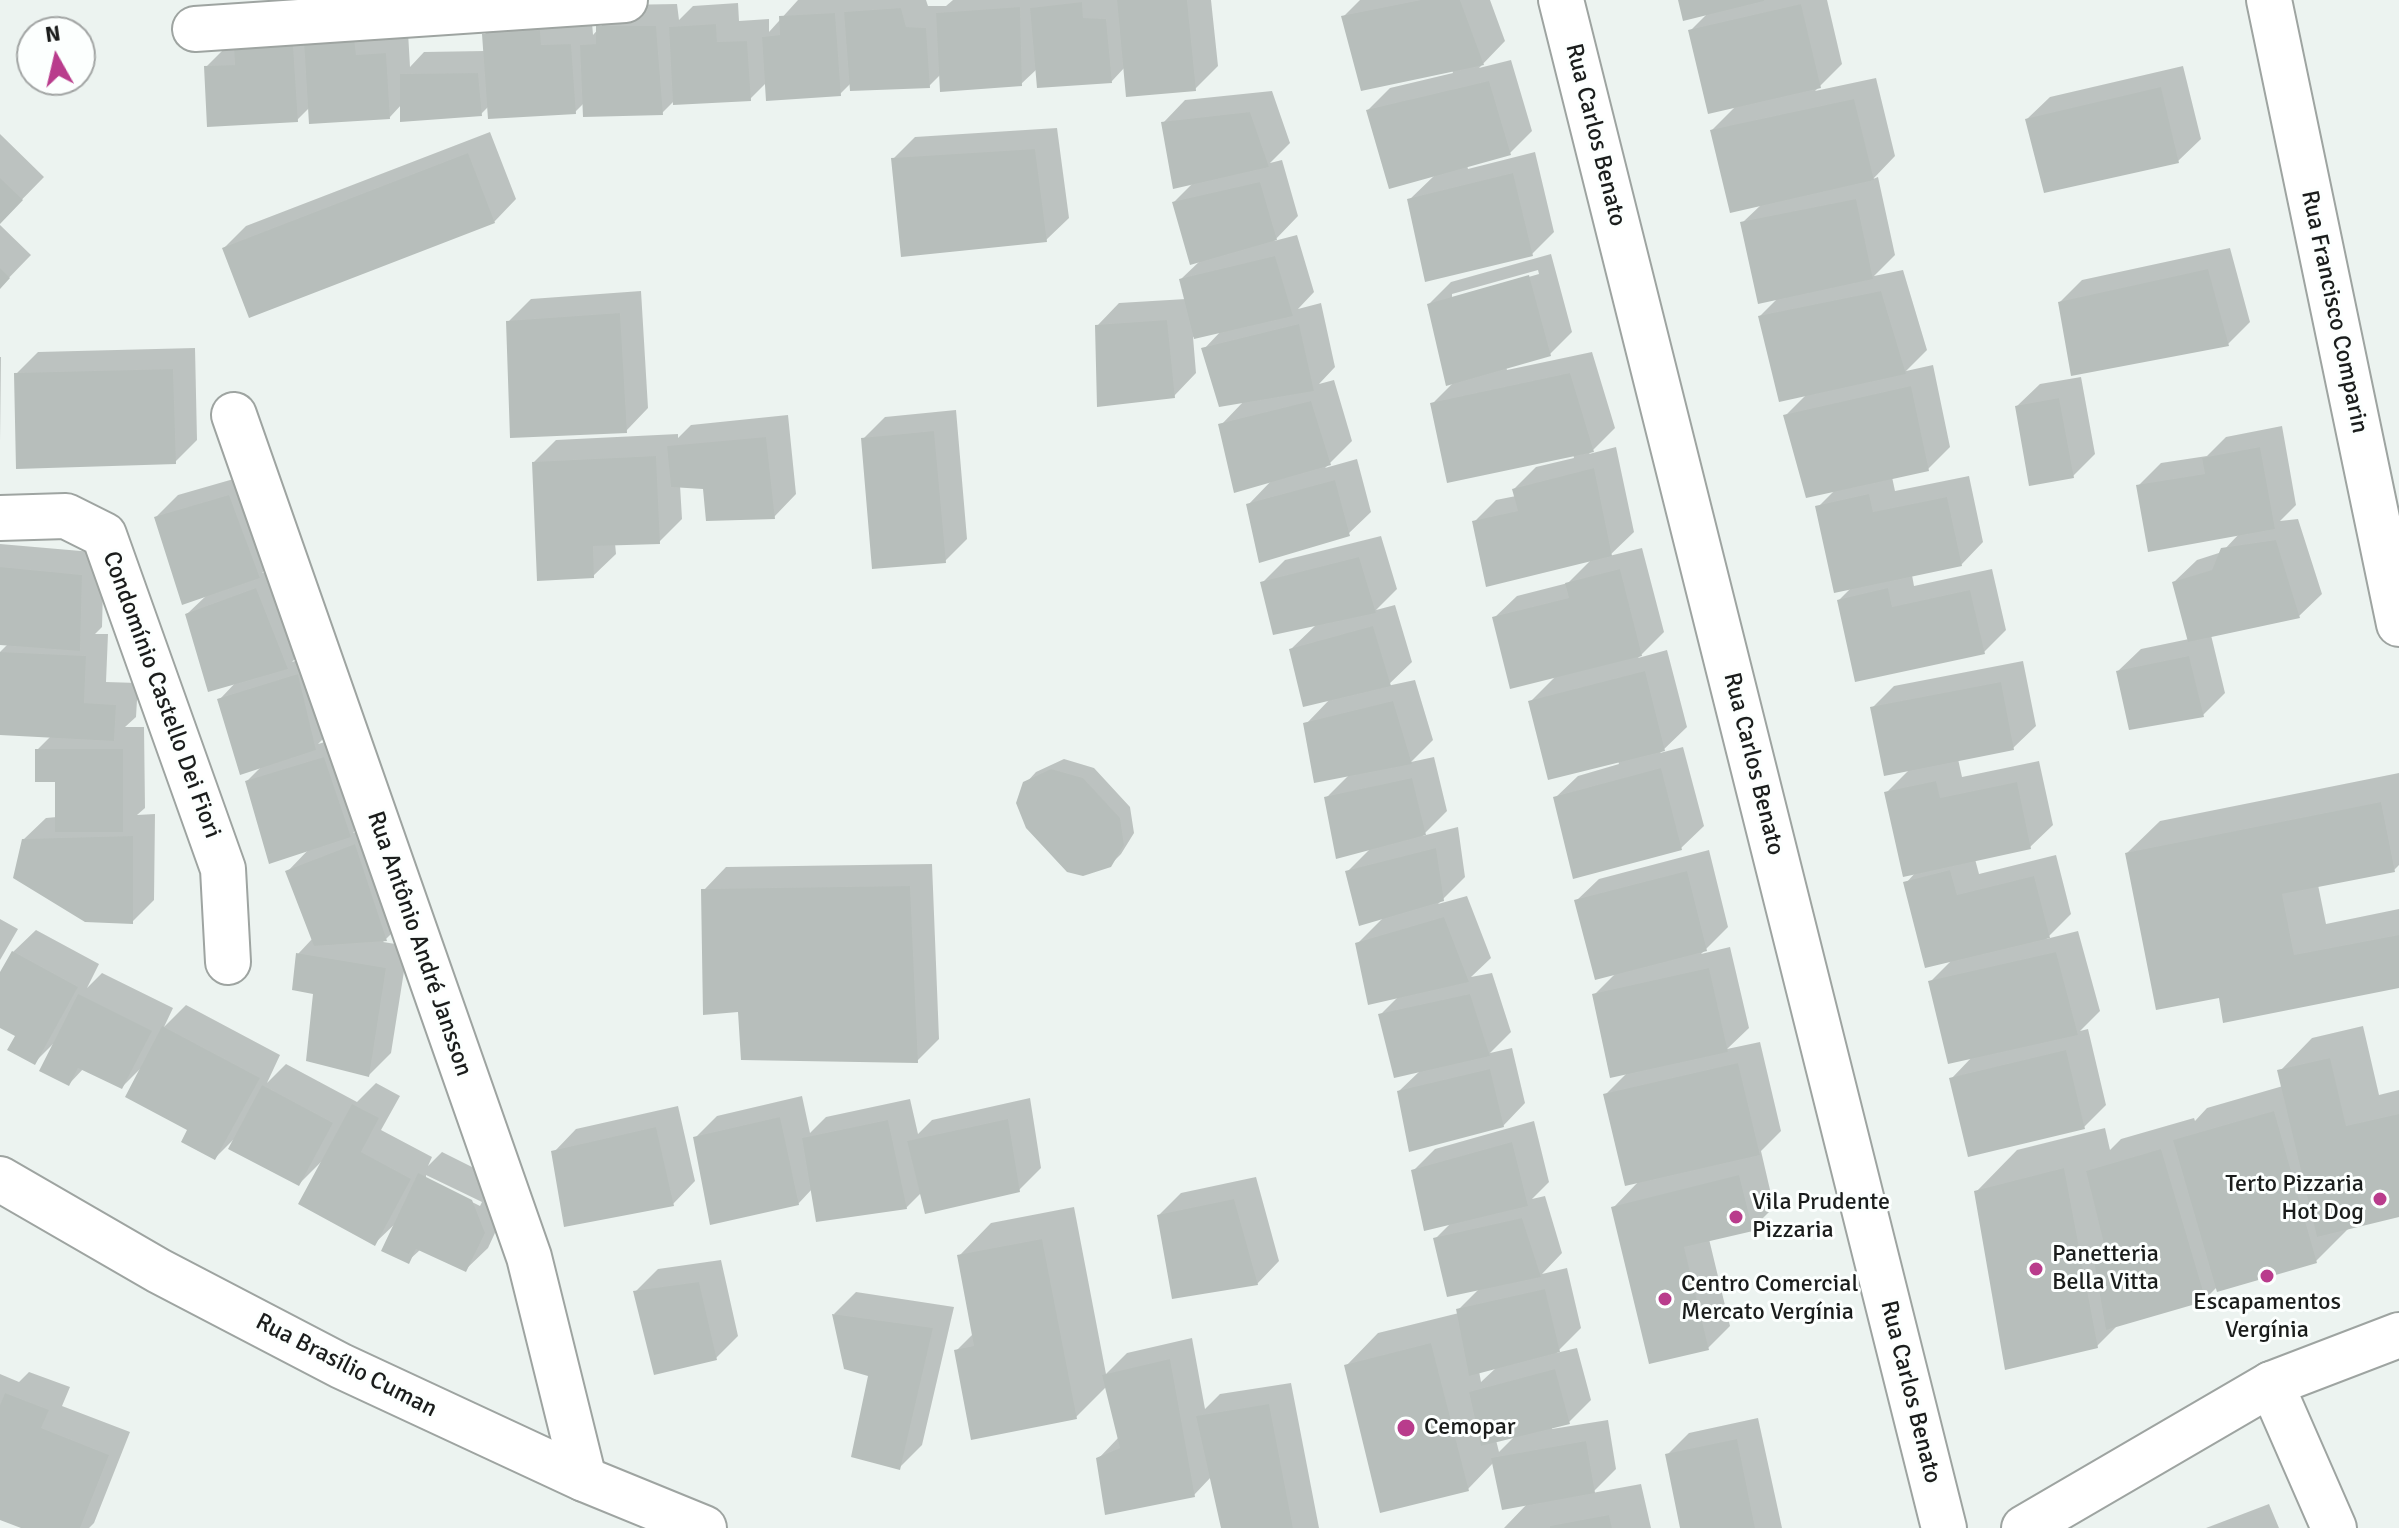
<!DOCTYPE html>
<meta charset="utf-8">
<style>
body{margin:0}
#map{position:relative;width:2399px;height:1528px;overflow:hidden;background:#ecf3f0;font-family:Signika,sans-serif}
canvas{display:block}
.north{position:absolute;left:16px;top:16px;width:80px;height:80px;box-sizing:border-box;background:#fcfffe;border:2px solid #a2a5a4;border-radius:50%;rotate:352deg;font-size:22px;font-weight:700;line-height:32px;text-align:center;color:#1b1d1c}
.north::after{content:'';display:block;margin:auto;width:28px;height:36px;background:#b93c8c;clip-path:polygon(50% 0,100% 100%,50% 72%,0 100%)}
</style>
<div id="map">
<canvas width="2399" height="1528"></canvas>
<div class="north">N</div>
</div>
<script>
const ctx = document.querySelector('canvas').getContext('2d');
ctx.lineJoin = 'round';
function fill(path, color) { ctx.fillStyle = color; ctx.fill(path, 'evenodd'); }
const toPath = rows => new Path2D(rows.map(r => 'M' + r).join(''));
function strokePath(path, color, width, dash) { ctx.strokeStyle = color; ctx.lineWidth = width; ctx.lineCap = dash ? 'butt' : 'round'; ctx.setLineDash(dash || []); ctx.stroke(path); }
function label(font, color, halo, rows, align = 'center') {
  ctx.font = font + ' Signika,sans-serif'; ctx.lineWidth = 6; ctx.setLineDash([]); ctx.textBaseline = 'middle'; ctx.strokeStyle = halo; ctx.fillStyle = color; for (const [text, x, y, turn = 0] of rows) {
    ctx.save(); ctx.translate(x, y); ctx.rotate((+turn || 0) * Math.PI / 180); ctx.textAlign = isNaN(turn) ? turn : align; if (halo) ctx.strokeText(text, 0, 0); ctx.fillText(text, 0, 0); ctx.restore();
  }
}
fill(toPath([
 [798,0,926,0,928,6,946,6,953,0,1211,0,1218,66,1195,89,1125,67,1112,81,1037,69,1021,84,941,74,929,86,851,83,840,94,767,82,750,99,675,100,662,113,585,102,575,112,489,106,481,114,402,104,390,117,310,107,297,120,206,67,228,45,408,32,410,67,424,52,485,51,484,35,506,13,592,22,593,35,620,5,677,4,679,20,693,6,738,3,739,21,769,19,769,32],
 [1360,0,1490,0,1505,41,1479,68,1511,60,1532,131,1510,153,1467,165,1468,169,1535,152,1554,232,1532,254,1409,200,1436,174,1368,110,1390,88,1453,73,1452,70,1343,17],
 [1680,0,1827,0,1842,64,1815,91,1876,78,1895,156,1873,179,1878,177,1895,255,1874,276,1903,270,1927,350,1906,371,1933,365,1950,447,1928,469,1892,477,1895,491,1969,476,1983,542,1961,565,1912,575,1914,586,1992,569,2006,630,1984,652,1839,600,1852,587,1818,507,1835,490,1786,415,1807,394,1760,316,1778,298,1743,222,1762,204,1712,130,1737,105,1690,31,1709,12],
 [2183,66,2201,139,2178,161,2027,119,2050,97],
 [1272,91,1290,143,1270,163,1282,160,1298,216,1274,241,1297,235,1314,292,1298,309,1321,303,1335,367,1319,384,1334,380,1352,441,1325,468,1357,459,1371,512,1348,534,1248,505,1273,479,1221,425,1244,401,1204,349,1222,330,1193,337,1196,373,1174,396,1097,326,1119,303,1186,299,1181,279,1201,260,1174,202,1194,182,1163,123,1185,100],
 [1057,128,1069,218,1046,240,893,159,915,137],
 [490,132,516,199,494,222,224,248,246,226],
 [0,134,44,177,0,222],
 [0,225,31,255,0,287],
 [2230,248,2250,322,2228,344,2060,302,2082,280],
 [1551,254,1572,332,1550,354,1506,367,1507,370,1592,352,1615,428,1589,454,1616,447,1634,532,1609,556,1642,548,1664,632,1638,658,1667,650,1687,727,1660,753,1683,747,1704,826,1681,848,1555,798,1578,776,1619,764,1618,761,1530,702,1556,676,1494,618,1517,596,1568,583,1592,559,1474,522,1496,500,1516,496,1514,489,1536,467,1574,458,1573,454,1432,404,1455,381,1429,304,1451,282],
 [1538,270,1539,274,1452,299,1452,294],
 [641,291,648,408,626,431,508,322,531,299],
 [195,348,197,440,175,462,16,374,38,352],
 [0,357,1,357,0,442],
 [2081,377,2095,454,2073,476,2017,406,2040,384],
 [956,410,967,539,945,561,863,439,885,417],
 [788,415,796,494,774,517,705,487,680,485,682,519,659,542,615,543,616,554,593,576,534,462,556,440,678,434,678,438,691,425],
 [2282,426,2296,505,2280,521,2298,519,2322,594,2299,616,2211,635,2225,693,2203,715,2118,671,2141,649,2189,639,2174,582,2197,560,2222,552,2239,534,2138,486,2161,463,2207,456,2226,437],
 [251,474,281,554,262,573,278,567,309,645,292,662,320,653,337,725,318,744,346,736,372,814,353,833,378,823,408,917,383,942,408,946,391,1053,369,1075,315,993,298,954,313,938,287,872,310,848,247,781,263,765,220,699,237,681,187,614,208,594,156,517,178,495],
 [1381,536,1397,589,1376,610,1395,605,1412,662,1387,686,1415,680,1433,740,1411,762,1434,757,1447,811,1422,836,1458,827,1465,877,1438,904,1467,896,1491,958,1471,977,1492,973,1511,1032,1490,1053,1512,1048,1525,1103,1503,1126,1399,1091,1421,1070,1381,1014,1400,995,1357,944,1385,916,1347,872,1371,848,1326,798,1350,774,1306,724,1331,698,1291,649,1317,624,1263,582,1285,560],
 [0,544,104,553,102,627,95,634,108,634,106,682,138,683,136,717,125,727,144,727,145,808,137,815,155,814,154,900,132,922,23,840,46,818,57,817,57,780,37,750,51,736,0,733,0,652,8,644,0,643],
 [2023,661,2036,726,2013,748,1958,759,1962,777,2039,761,2053,825,2030,847,1975,859,1979,874,2056,855,2071,914,2046,939,2078,931,2100,1011,2080,1031,2088,1029,2106,1105,2084,1127,1951,1079,1973,1056,1930,982,1952,960,1906,883,1916,872,1886,793,1910,769,1872,708,1894,686],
 [1064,759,1094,768,1130,807,1134,833,1121,854,1109,866,1025,784,1036,772],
 [2399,773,2399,865,2394,870,2318,885,2326,924,2399,909,2399,986,2220,996,2127,853,2160,821],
 [1709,850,1728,927,1701,954,1730,947,1749,1028,1727,1049,1760,1042,1781,1131,1761,1151,1774,1207,1752,1229,1709,1239,1730,1326,1708,1348,1613,1208,1640,1180,1605,1095,1628,1072,1594,995,1617,972,1576,901,1599,879],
 [932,864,939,1039,917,1061,704,890,726,867],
 [0,919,18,929,0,960],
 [36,930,99,964,87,988,102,973,173,1008,164,1027,186,1005,280,1055,267,1083,286,1064,357,1102,376,1083,400,1096,381,1130,432,1157,428,1166,442,1152,494,1178,506,1209,488,1248,465,1270,421,1249,408,1261,397,1222,375,1243,323,1160,299,1184,235,1138,215,1158,142,1067,122,1087,84,1068,69,1084,55,1042,35,1062,18,1035,0,1026,0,976,13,952],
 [426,1175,482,1202,480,1206,426,1179],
 [2363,1026,2379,1095,2399,1090,2399,1215,2350,1227,2316,1261,2218,1286,2205,1299,2119,1324,2097,1346,1976,1192,2017,1150,2105,1128,2110,1150,2121,1139,2194,1118,2195,1121,2207,1108,2283,1086,2280,1071,2312,1038],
 [802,1096,810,1133,826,1117,910,1099,918,1134,932,1120,1030,1098,1041,1168,1019,1190,922,1192,906,1208,812,1189,798,1204,695,1138,717,1116],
 [678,1106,695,1181,673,1204,554,1152,576,1129],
 [1534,1121,1549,1182,1532,1199,1545,1196,1562,1253,1542,1274,1567,1268,1581,1328,1556,1353,1577,1348,1591,1400,1569,1422,1552,1426,1552,1429,1608,1420,1616,1469,1592,1493,1641,1484,1651,1528,1504,1528,1528,1503,1494,1462,1468,1489,1346,1366,1378,1333,1459,1313,1458,1310,1480,1288,1435,1239,1451,1223,1413,1171,1435,1149],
 [1497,1367,1481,1382,1479,1371],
 [1516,1435,1499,1452,1496,1440],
 [1256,1177,1279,1261,1257,1284,1159,1215,1181,1193],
 [1074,1207,1106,1374,1127,1353,1192,1338,1205,1409,1220,1394,1291,1383,1319,1528,1223,1528,1211,1477,1194,1495,1098,1459,1119,1437,1107,1386,1076,1417,956,1351,974,1333,959,1256,991,1223],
 [721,1260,738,1336,716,1358,635,1292,658,1269],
 [856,1292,954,1307,922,1445,899,1468,870,1375,834,1314],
 [29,1372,70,1387,62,1406,130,1432,94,1523,89,1528,27,1528,0,1518,0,1374,19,1382],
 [1758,1418,1782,1528,1682,1528,1667,1455,1689,1433],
 [2269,1504,2279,1528,2206,1528]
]), '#0003');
fill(toPath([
 [1117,0,1187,0,1196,91,1126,97],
 [1421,0,1460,0,1484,65,1361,91,1341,16],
 [1678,0,1764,0,1764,1,1683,21],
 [1082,2,1083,18,1106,19,1112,83,1037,88,1030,8],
 [1801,4,1821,88,1708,114,1688,30],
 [1020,7,1022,86,940,92,936,13],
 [901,8,906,27,926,28,930,88,850,91,844,12],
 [835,13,841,96,766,101,762,37,780,35,779,16],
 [716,24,717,42,747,41,751,101,673,105,669,27],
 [596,26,656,26,663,115,583,117,580,45,596,44],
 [540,30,541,45,571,44,576,114,488,119,482,34],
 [354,38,356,55,386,53,390,119,309,124,304,41],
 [293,45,298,122,207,127,204,66,235,65,234,48],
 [478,73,482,116,400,122,400,74],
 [1489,81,1511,155,1389,189,1366,110],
 [2161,87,2179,163,2044,193,2025,119],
 [1854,99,1874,180,1730,213,1710,130],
 [1250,112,1269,167,1173,189,1161,122],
 [1035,149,1047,242,901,257,891,158],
 [468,153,495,223,249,318,222,248],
 [1513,173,1533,256,1425,282,1407,199],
 [0,178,23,200,0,224],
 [1260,182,1277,240,1190,265,1172,202],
 [1856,199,1873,279,1758,304,1740,222],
 [1275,256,1293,316,1194,339,1179,279],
 [0,268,10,278,0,289],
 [2208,269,2229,346,2071,376,2058,302],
 [1529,275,1551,356,1446,386,1427,304],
 [1881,291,1906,374,1779,402,1758,316],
 [620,313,627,433,510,438,506,321],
 [1167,320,1175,398,1097,407,1095,325],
 [1299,324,1314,391,1219,407,1201,348],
 [173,369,176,464,16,469,14,373],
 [1570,373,1594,452,1447,483,1430,403],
 [1911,386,1929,471,1806,498,1783,415],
 [2059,398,2074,478,2029,486,2015,406],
 [1311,401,1331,465,1234,493,1218,424],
 [934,431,946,563,872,569,861,438],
 [766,437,775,519,706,521,703,489,671,487,667,446],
 [2260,447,2275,529,2148,552,2136,485,2205,474,2202,458],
 [656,456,660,544,593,546,594,578,537,581,532,462],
 [1594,468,1612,556,1486,587,1472,521,1518,511,1512,489],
 [1335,480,1350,536,1259,563,1246,504],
 [1869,494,1873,512,1947,497,1962,566,1834,593,1815,506],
 [229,495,260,578,182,605,154,517],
 [2276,540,2300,618,2188,642,2172,582,2212,570,2221,548],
 [1359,557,1376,613,1273,635,1260,582],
 [0,567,82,575,80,651,0,645],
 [1620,569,1642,656,1510,689,1492,617,1569,598,1565,583],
 [256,588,288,669,208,692,185,614],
 [1888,588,1892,607,1970,590,1985,654,1855,682,1837,600],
 [1373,626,1391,686,1303,707,1289,649],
 [0,652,86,656,84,703,116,705,114,741,0,735],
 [2189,656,2204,717,2129,730,2116,671],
 [1645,671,1665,751,1548,780,1528,701],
 [298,674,316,750,240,775,217,699],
 [2001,682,2014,750,1884,776,1870,707],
 [1393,701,1412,764,1314,783,1303,723],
 [35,749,123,749,123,832,55,832,55,782,35,782],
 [324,757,351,837,269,864,245,781],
 [1661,768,1682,850,1573,879,1553,797],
 [1051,769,1083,778,1120,818,1124,845,1111,867,1083,876,1067,872,1026,828,1016,803,1023,782],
 [1412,778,1426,835,1336,859,1324,797],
 [1936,781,1940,798,2017,782,2031,849,1903,877,1884,792],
 [2381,802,2395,872,2282,894,2294,955,2399,935,2399,988,2223,1023,2219,998,2156,1010,2125,853],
 [133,836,133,924,85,922,13,878,22,839],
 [355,844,387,941,314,946,285,871],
 [1436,848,1444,901,1359,926,1345,871],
 [1950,870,1957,895,2034,876,2050,938,1925,968,1903,882],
 [1687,871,1707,951,1595,980,1574,900],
 [910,886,918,1063,741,1060,738,1012,703,1015,701,889],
 [1444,917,1469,982,1368,1005,1355,943],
 [12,951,78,987,35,1065,7,1050,15,1036,0,1028,0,972],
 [2056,952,2078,1035,1948,1064,1928,981],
 [296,953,386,968,369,1077,306,1061,313,994,292,990],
 [1709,968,1728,1052,1610,1078,1592,994],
 [78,994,152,1031,122,1089,78,1068,69,1086,39,1071],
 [1470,994,1490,1056,1394,1078,1378,1014],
 [162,1026,260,1078,215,1160,181,1142,187,1130,125,1097],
 [2066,1050,2085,1129,1968,1157,1949,1078],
 [2330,1058,2346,1126,2399,1114,2399,1217,2317,1237,2277,1070],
 [1738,1063,1760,1155,1625,1186,1603,1094],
 [1490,1069,1504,1127,1409,1152,1397,1091],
 [262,1085,333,1123,299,1186,228,1149],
 [352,1104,379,1118,361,1152,411,1179,375,1246,298,1204],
 [2274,1111,2317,1263,2217,1292,2173,1140],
 [780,1117,799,1205,710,1225,693,1137],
 [1008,1119,1020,1192,925,1214,907,1141],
 [888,1120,907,1209,816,1222,802,1138],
 [656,1127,674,1206,564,1227,551,1151],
 [1512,1142,1528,1206,1424,1231,1411,1170],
 [2161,1149,2206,1301,2106,1330,2093,1255,2105,1248,2086,1171],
 [2064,1168,2098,1348,2005,1370,1974,1191],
 [418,1173,472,1200,485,1233,466,1272,416,1249,409,1264,381,1251],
 [1739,1175,1753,1231,1684,1247,1709,1350,1649,1364,1611,1207],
 [1234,1199,1258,1285,1172,1299,1157,1215],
 [1522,1218,1541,1277,1447,1297,1433,1238],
 [1042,1239,1077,1419,971,1440,954,1350,974,1346,957,1255],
 [699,1282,717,1360,654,1375,633,1291],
 [1545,1289,1560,1352,1469,1376,1456,1309],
 [832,1314,933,1328,900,1470,851,1457,868,1376,844,1369],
 [1431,1343,1469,1491,1380,1513,1344,1365],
 [1170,1359,1195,1497,1105,1515,1096,1458,1120,1448,1102,1375],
 [1555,1369,1570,1424,1481,1446,1469,1392],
 [5,1393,49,1410,41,1428,109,1455,80,1528,21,1528,0,1520,0,1405],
 [1269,1404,1293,1528,1221,1528,1196,1416],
 [1737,1439,1755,1528,1680,1528,1665,1454],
 [1586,1441,1595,1493,1502,1510,1491,1458],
 [1609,1515,1612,1528,1550,1528,1550,1526]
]), '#b7bebb');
const minor = toPath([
 [1561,0,1944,1528],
 [2269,0,2399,624],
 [195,29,625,0],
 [234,415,529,1257,584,1479],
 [0,518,66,516,104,535,223,869,228,962],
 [2271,1384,2334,1528]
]);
const tertiary = toPath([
 [0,1179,159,1271,341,1366,584,1479,704,1528]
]);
const secondary = toPath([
 [2024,1528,2271,1384,2399,1335]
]);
strokePath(minor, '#9ea4a1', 48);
strokePath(tertiary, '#9ea4a1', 48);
strokePath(secondary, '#9ea4a1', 48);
strokePath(minor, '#fff', 44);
strokePath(tertiary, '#fff', 44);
strokePath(secondary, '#fff', 44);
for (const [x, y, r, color] of [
 [2380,1199,8,"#b93c8c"],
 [1736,1217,8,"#b93c8c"],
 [2036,1269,8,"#b93c8c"],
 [2267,1276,8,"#b93c8c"],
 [1665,1299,8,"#b93c8c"],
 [1406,1428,10,"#b93c8c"]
]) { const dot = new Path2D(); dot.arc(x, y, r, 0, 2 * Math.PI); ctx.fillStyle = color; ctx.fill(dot); strokePath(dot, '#fcfffe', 3); }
label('24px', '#1b1d1c', '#fcfffe', [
 ["Rua Carlos Benato",1595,135,76],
 ["Rua Francisco Comparin",2334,312,78],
 ["Condomínio Castello Dei Fiori",161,695,70],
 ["Rua Carlos Benato",1753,764,76],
 ["Rua Antônio André Jansson",419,944,71],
 ["Rua Brasílio Cuman",346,1366,27],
 ["Rua Carlos Benato",1910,1392,76]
]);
label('24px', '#1b1d1c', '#fcfffe', [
 ["Terto Pizzaria",2364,1185,"right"],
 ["Hot Dog",2364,1213,"right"],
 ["Vila Prudente",1752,1203],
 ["Pizzaria",1752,1231],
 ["Panetteria",2052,1255],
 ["Bella Vitta",2052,1283],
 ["Centro Comercial",1681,1285],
 ["Mercato Vergínia",1681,1313],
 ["Escapamentos",2267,1303,"center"],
 ["Vergínia",2267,1331,"center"],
 ["Cemopar",1424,1428]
], 'left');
</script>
